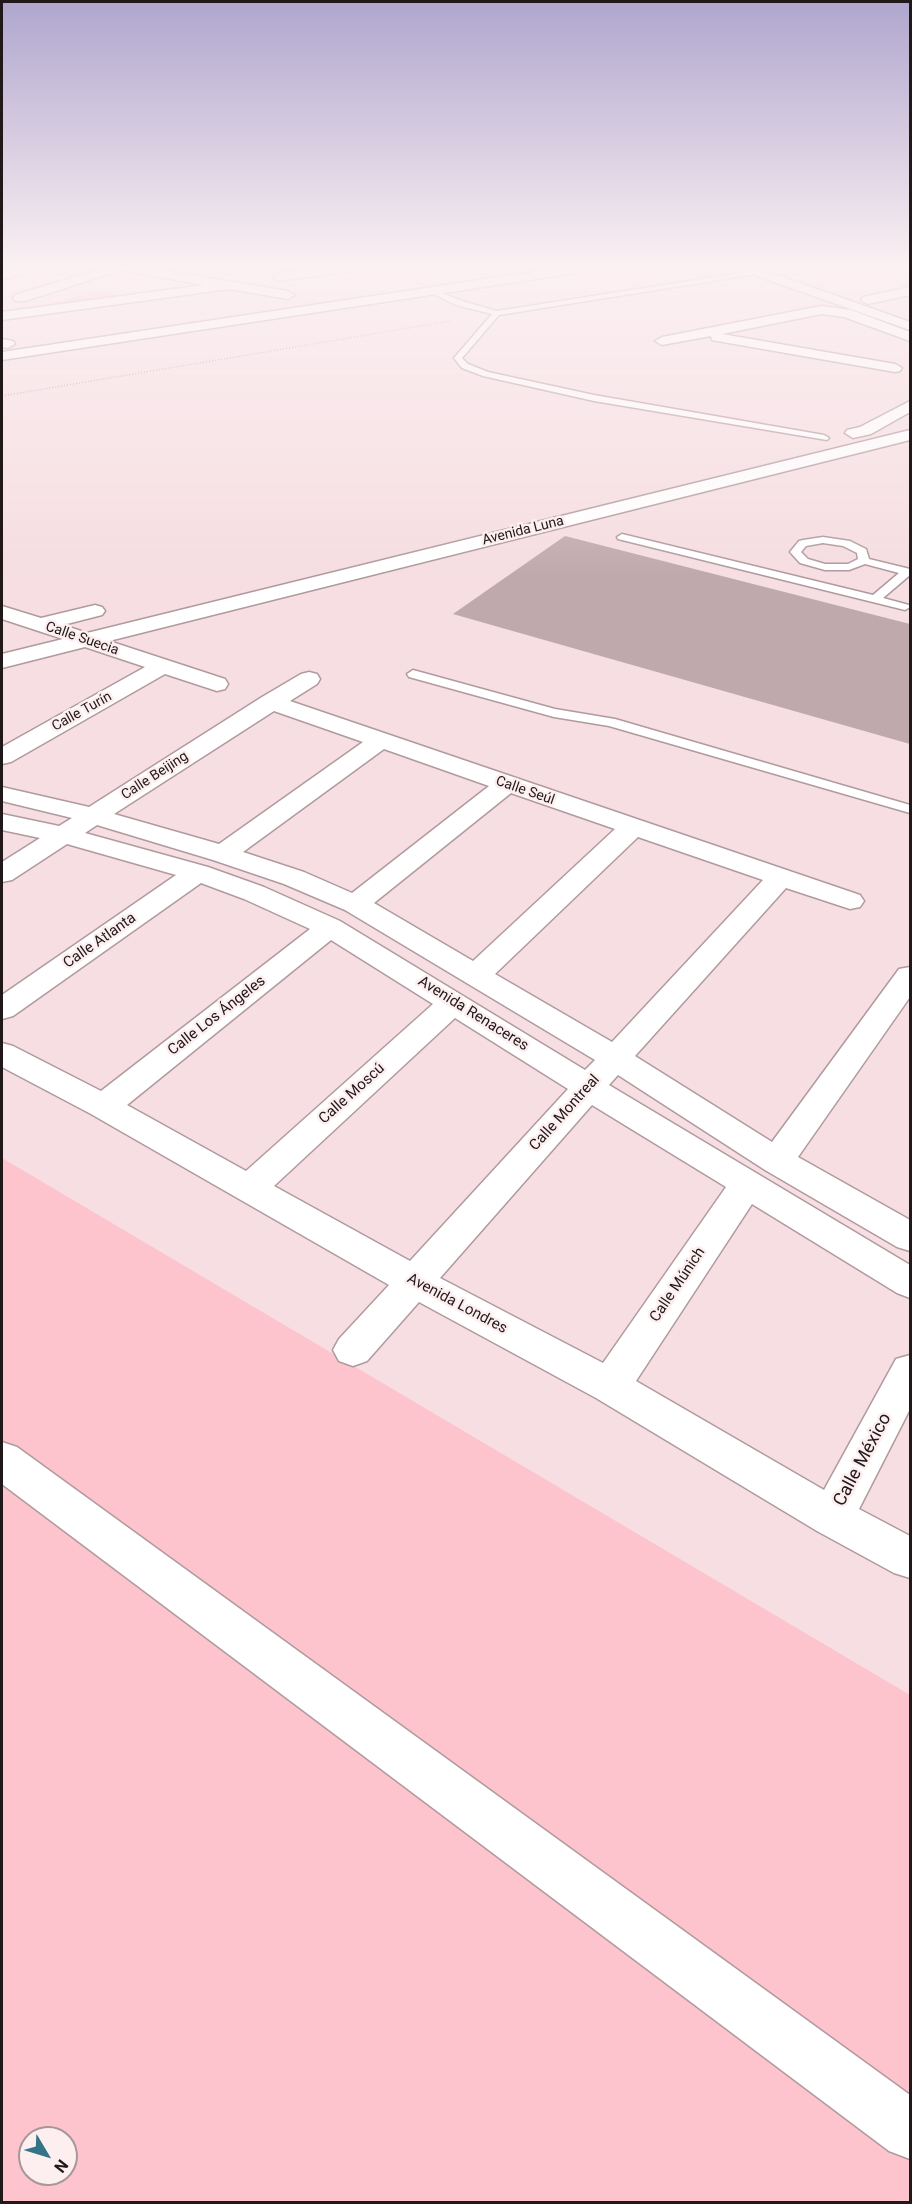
<!DOCTYPE html>
<meta charset="utf-8">
<style>
body{margin:0}
#map{position:relative;width:912px;height:2204px;overflow:hidden;background:#f6dee2;font-family:Roboto,sans-serif}
canvas{display:block}
.frame{position:absolute;inset:0;border:3px solid #201819;pointer-events:none}
.north{position:absolute;left:18px;top:2126px;width:60px;height:60px;box-sizing:border-box;background:#fdeef0;border:2px solid #a5989a;border-radius:50%;rotate:128deg;font-size:16px;font-weight:700;line-height:24px;text-align:center;color:#201819}
.north::after{content:'';display:block;margin:auto;width:21px;height:27px;background:#337587;clip-path:polygon(50% 0,100% 100%,50% 72%,0 100%)}
</style>
<div id="map">
<canvas width="912" height="2204"></canvas>
<div class="frame"></div>
<div class="north">N</div>
</div>
<script>
const ctx = document.querySelector('canvas').getContext('2d');
ctx.lineJoin = 'round';
function fill(path, color) { ctx.fillStyle = color; ctx.fill(path, 'evenodd'); }
const toPath = rows => new Path2D(rows.map(r => 'M' + r).join(''));
function strokePath(path, color, width, dash) { ctx.strokeStyle = color; ctx.lineWidth = width; ctx.lineCap = dash ? 'butt' : 'round'; ctx.setLineDash(dash || []); ctx.stroke(path); }
function label(font, color, halo, rows, align = 'center') {
  ctx.font = font + ' Roboto,sans-serif'; ctx.lineWidth = 5; ctx.setLineDash([]); ctx.textBaseline = 'middle'; ctx.strokeStyle = halo; ctx.fillStyle = color; for (const [text, x, y, turn = 0] of rows) {
    ctx.save(); ctx.translate(x, y); ctx.rotate((+turn || 0) * Math.PI / 180); ctx.textAlign = isNaN(turn) ? turn : align; if (halo) ctx.strokeText(text, 0, 0); ctx.fillText(text, 0, 0); ctx.restore();
  }
}
fill(toPath([
 [94,291,126,296,50,308,40,307],
 [2,1158,910,1695,910,2202,2,2202],
 [30,2138,66,2138,66,2174,30,2174]
]), '#fdc4cd');
fill(toPath([
 [565,536,910,624,910,744,453,614]
]), '#bfa9ac');
const service = toPath([
 [760,270,762,273,499,315,462,358,468,364,488,372,594,395,824,435,829,438,827,440,594,401,483,376,462,368,454,358,492,314,456,305,426,290,432,289,462,301,497,311,760,270],
 [622,534,873,595,899,573,865,564,849,570,825,570,800,563,790,552,799,541,803,540,823,537,850,541,866,549,869,559,910,569,910,575,883,598,909,605,910,607,905,610,618,539,617,537,622,534],
 [823,543,843,546,857,553,858,559,848,564,825,564,808,559,801,552,806,546,823,543],
 [413,670,555,709,615,719,910,805,910,813,609,726,554,717,409,677,407,674,413,670]
]);
const minor = toPath([
 [21,267,39,267,37,270,2,280,2,272,21,267],
 [107,267,143,267,288,291,295,295,288,299,229,289,2,320,2,312,204,285,121,270,25,301,15,301,13,298,15,295,107,267],
 [327,267,358,267,352,271,279,281,273,277,279,273,327,267],
 [910,287,910,295,868,304,861,300,863,297,910,287],
 [821,306,851,310,910,332,910,341,844,317,821,314,722,334,895,364,902,368,900,371,895,372,717,341,712,340,711,336,662,345,655,341,662,337,821,306],
 [2,339,13,341,15,344,8,348,2,347,2,339],
 [910,401,910,412,871,434,853,438,845,433,847,430,860,427,910,401],
 [910,430,910,440,109,641,225,679,228,684,225,689,217,691,165,674,11,762,2,764,2,747,145,667,85,647,2,668,2,654,63,639,2,619,2,606,41,618,95,605,102,607,105,611,102,615,63,625,87,633,910,430],
 [309,672,317,674,320,679,317,684,290,701,860,895,864,901,860,907,850,909,786,888,635,1056,772,1142,899,969,910,967,910,997,798,1157,910,1220,910,1251,897,1247,765,1170,618,1075,609,1085,910,1265,910,1298,897,1293,752,1204,636,1381,824,1490,896,1359,910,1355,910,1409,859,1509,910,1536,910,1578,894,1573,817,1531,596,1398,419,1302,367,1361,353,1366,339,1361,333,1350,339,1339,389,1285,91,1114,2,1067,2,1043,13,1046,101,1091,310,929,244,899,201,883,13,1016,2,1019,2,995,176,875,67,844,12,880,2,882,2,862,40,838,2,830,2,814,59,826,72,818,2,801,2,787,89,807,262,697,301,674,309,672],
 [274,711,363,742,219,844,114,814,274,711],
 [384,749,489,786,352,893,304,872,243,852,384,749],
 [511,793,615,829,473,961,374,903,511,793],
 [97,825,213,860,284,884,345,910,595,1060,585,1070,340,921,264,887,208,867,85,833,97,825],
 [638,837,763,880,612,1042,495,974,638,837],
 [331,940,433,1004,246,1171,127,1105,331,940],
 [455,1018,568,1089,410,1261,274,1186,455,1018],
 [592,1105,726,1187,603,1363,440,1278,592,1105],
 [2,1442,17,1447,910,2095,910,2159,889,2151,2,1484,2,1442]
]);
const tertiary = toPath([
 [565,267,594,267,588,271,2,360,2,352,565,267],
 [738,267,755,267,910,322,910,330,740,270,738,267]
]);
strokePath(service, '#b09a9e', 3);
strokePath(minor, '#b09a9e', 3);
strokePath(tertiary, '#b09a9e', 3);
strokePath(toPath([
 [2,396,450,321]
]), '#ad9b9e', 1.5, [1, 2]);
fill(service, '#fff');
fill(minor, '#fff');
fill(tertiary, '#fff');
const sky = ctx.createLinearGradient(0, 0, 0, 575);
sky.addColorStop(0, '#afa6ce');
sky.addColorStop(0.46, '#fbf0f2');
sky.addColorStop(1, '#fbf0f200');
ctx.fillStyle = sky;
ctx.fillRect(0, 0, 912, 575);
label('14px', '#201819', '#fdeef0', [
 ["Avenida Luna",523,531,-14],
 ["Calle Suecia",82,639,19],
 ["Calle Turín",82,712,-29],
 ["Calle Beijing",155,776,-33],
 ["Calle Seúl",525,791,19]
]);
label('15px', '#201819', '#fdeef0', [
 ["Calle Atlanta",100,941,-35],
 ["Avenida Renaceres",473,1014,32],
 ["Calle Los Ángeles",217,1016,-38],
 ["Calle Moscú",352,1094,-42],
 ["Calle Montreal",565,1113,-48],
 ["Calle Múnich",678,1285,-56],
 ["Avenida Londres",457,1304,28]
]);
label('18px', '#201819', '#fdeef0', [
 ["Calle México",863,1460,-62]
]);
</script>
